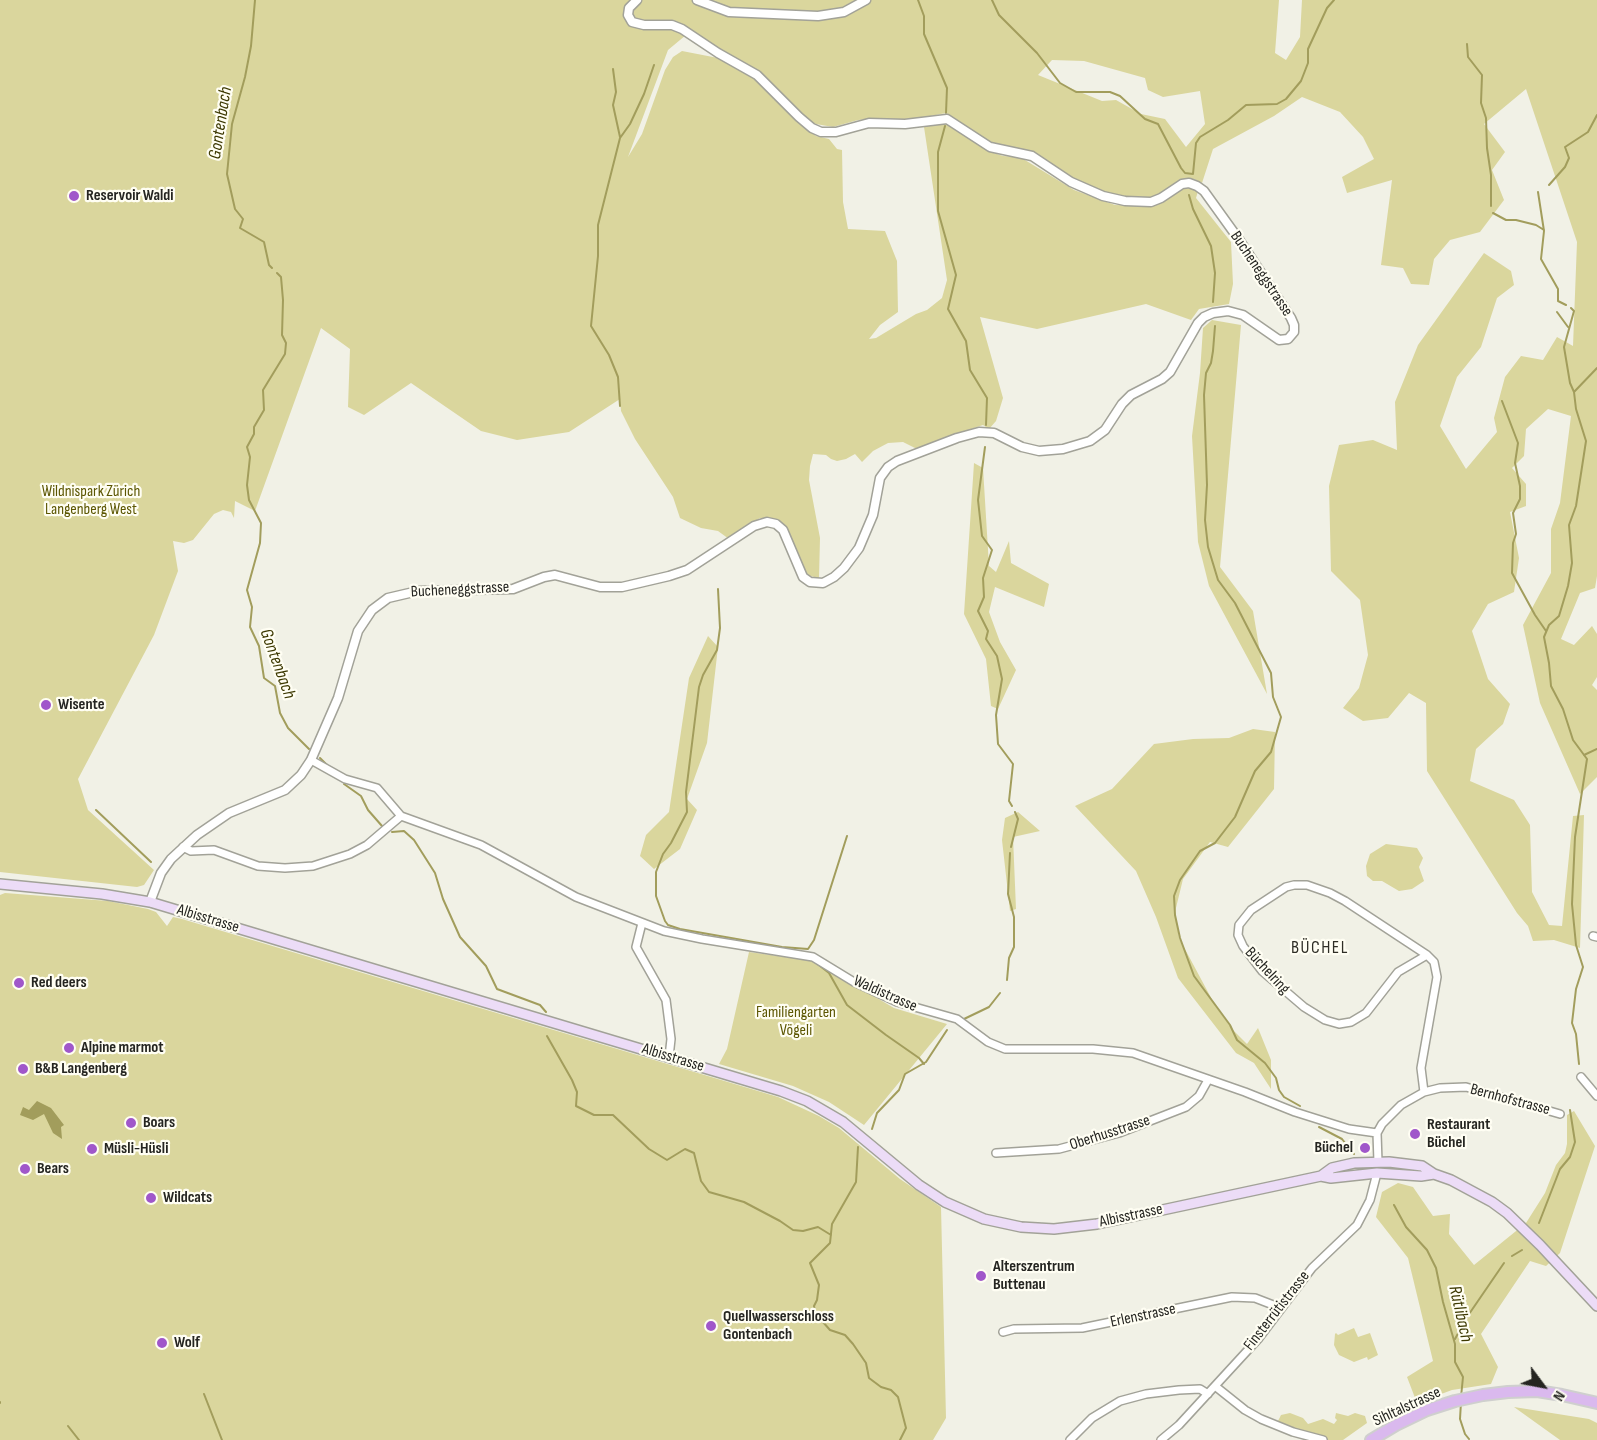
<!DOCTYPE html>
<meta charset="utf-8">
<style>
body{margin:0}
#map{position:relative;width:1597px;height:1440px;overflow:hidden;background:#f1f1e6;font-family:"Sofia Sans Condensed",sans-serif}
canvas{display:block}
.north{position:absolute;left:1513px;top:1356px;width:60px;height:60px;-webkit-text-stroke:4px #fffef3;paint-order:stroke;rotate:122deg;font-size:16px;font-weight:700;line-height:24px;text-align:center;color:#252521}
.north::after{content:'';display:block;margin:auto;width:21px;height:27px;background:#252521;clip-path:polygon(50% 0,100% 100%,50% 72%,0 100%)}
</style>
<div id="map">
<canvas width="1597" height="1440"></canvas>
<div class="north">N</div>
</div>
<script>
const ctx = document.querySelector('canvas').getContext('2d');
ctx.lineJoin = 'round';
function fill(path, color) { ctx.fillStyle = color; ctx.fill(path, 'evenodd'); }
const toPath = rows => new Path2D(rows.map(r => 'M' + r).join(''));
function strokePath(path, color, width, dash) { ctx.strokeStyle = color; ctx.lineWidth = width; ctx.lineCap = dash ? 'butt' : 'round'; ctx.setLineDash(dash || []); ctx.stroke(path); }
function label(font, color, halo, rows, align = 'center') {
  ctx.font = font + ' "Sofia Sans Condensed",sans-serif'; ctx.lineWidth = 4.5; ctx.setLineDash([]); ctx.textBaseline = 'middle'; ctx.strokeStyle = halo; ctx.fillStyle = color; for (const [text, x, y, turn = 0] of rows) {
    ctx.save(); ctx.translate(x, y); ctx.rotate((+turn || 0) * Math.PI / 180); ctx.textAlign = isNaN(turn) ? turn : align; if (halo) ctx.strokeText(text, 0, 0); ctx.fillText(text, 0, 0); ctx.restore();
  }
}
fill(toPath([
 [0,0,1279,0,1275,53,1286,60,1300,37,1302,0,1597,0,1597,576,1595,588,1580,593,1561,639,1574,645,1592,626,1597,634,1597,677,1592,685,1597,690,1597,777,1580,794,1540,703,1523,625,1551,573,1551,529,1560,503,1571,416,1548,409,1526,429,1524,456,1512,468,1526,484,1526,506,1510,512,1519,558,1514,592,1488,604,1472,631,1488,679,1510,704,1503,724,1476,749,1470,781,1514,800,1530,825,1532,892,1549,925,1562,926,1573,816,1584,815,1580,948,1554,940,1533,941,1528,926,1517,913,1427,771,1426,703,1409,693,1388,718,1363,721,1343,708,1359,688,1368,655,1360,600,1331,571,1329,486,1339,445,1373,440,1397,450,1395,402,1418,345,1484,253,1511,271,1514,285,1497,298,1481,347,1457,377,1440,426,1466,469,1497,432,1494,418,1505,377,1521,356,1543,360,1557,337,1573,346,1577,242,1526,89,1484,124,1505,152,1492,170,1504,200,1480,232,1450,240,1434,259,1429,285,1411,284,1403,268,1381,265,1392,180,1347,193,1342,177,1374,159,1363,137,1340,112,1302,97,1274,116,1213,149,1202,183,1194,179,1183,179,1163,193,1150,198,1130,197,1105,193,1083,184,1033,152,996,146,946,113,905,121,870,119,858,120,833,127,816,124,808,120,760,72,686,35,668,50,628,157,642,134,665,70,673,57,682,51,718,58,754,77,773,95,773,99,778,101,802,125,816,136,829,139,837,149,842,150,843,202,848,229,885,231,897,261,898,312,880,325,869,339,876,338,916,314,927,310,942,298,947,280,924,127,938,123,951,125,991,152,1003,156,1020,157,1074,190,1115,205,1149,206,1159,204,1182,189,1193,188,1198,191,1196,198,1231,242,1233,284,1229,304,1199,309,1191,320,1146,304,1037,329,980,317,1003,398,996,421,989,429,983,425,974,428,917,449,903,442,888,443,873,451,862,462,855,454,846,459,837,461,831,459,826,455,813,454,810,466,809,480,820,538,819,578,810,576,805,572,786,526,779,520,760,518,729,539,718,531,701,528,680,518,673,497,635,439,621,411,620,399,569,432,517,440,481,431,411,383,364,415,348,407,350,349,321,328,255,511,235,501,234,518,231,512,223,510,214,514,193,540,184,543,173,541,178,571,154,635,78,779,88,810,154,870,144,885,137,887,0,872],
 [1052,60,1084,61,1145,78,1148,90,1163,97,1200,91,1205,124,1186,147,1165,119,1141,114,1116,100,1102,101,1038,75],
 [1212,320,1241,325,1220,567,1253,611,1267,694,1209,586,1198,542,1192,436,1200,373,1203,328],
 [974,463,983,468,989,566,996,572,1009,541,1011,563,1049,584,1044,607,995,587,989,612,1000,642,1016,670,998,709,991,706,986,659,964,614],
 [708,636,718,647,707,743,687,799,697,810,680,849,654,869,640,856,646,835,669,812,689,678],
 [1253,729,1275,732,1274,789,1228,847,1210,842,1183,879,1175,912,1179,938,1216,1007,1232,1029,1247,1044,1258,1028,1271,1060,1271,1089,1254,1063,1236,1053,1178,978,1156,917,1136,871,1075,806,1112,789,1154,744,1193,739,1229,738],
 [1018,812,1040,831,1013,837,1016,909,1010,911,1002,840,1005,818],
 [1386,844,1417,848,1423,858,1419,867,1424,881,1412,889,1399,891,1382,881,1373,881,1367,876,1366,866,1370,854],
 [5,893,108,901,148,909,156,912,167,926,173,917,182,919,748,1088,778,1097,819,1116,839,1128,900,1179,941,1207,946,1418,933,1440,0,1440,0,895],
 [749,952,814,961,894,1008,947,1024,864,1125,829,1102,793,1086,719,1064,727,1049],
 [1574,1111,1595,1146,1560,1253,1546,1266,1530,1261,1481,1334,1498,1367,1491,1384,1452,1390,1417,1403,1407,1377,1433,1361,1408,1258,1376,1217,1382,1192,1398,1183,1413,1187,1433,1216,1450,1214,1449,1234,1474,1265,1526,1223,1545,1193,1556,1165,1565,1153,1567,1144,1567,1115],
 [1354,1328,1358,1337,1370,1333,1378,1355,1368,1360,1367,1357,1354,1362,1339,1355,1334,1345,1335,1334,1336,1333,1338,1335],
 [1514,1407,1589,1419,1597,1423,1597,1440,1560,1440],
 [1290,1413,1303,1418,1308,1424,1323,1419,1334,1424,1337,1420,1335,1418,1336,1413,1348,1416,1355,1413,1365,1416,1367,1423,1343,1440,1323,1440,1317,1434,1288,1429,1278,1421,1281,1415]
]), '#dad69d');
fill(toPath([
 [37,1101,51,1108,64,1125,61,1127,62,1139,53,1133,44,1114,33,1120,20,1115,23,1107,29,1110]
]), '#a29d5c');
strokePath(toPath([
 [255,0,251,46,245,77,232,124,227,174,235,209,243,219,240,228,264,242,269,265,272,268],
 [918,0,924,16,924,34,947,88,946,113],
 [992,0,999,15,1037,53,1060,83,1076,92,1110,92,1120,96,1145,119,1158,124,1181,168,1185,173,1193,174,1196,143,1200,137,1228,120,1246,105,1277,104,1286,99,1301,81,1308,63,1308,49,1327,8,1334,0],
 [1467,44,1468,57,1482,75,1481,103,1486,118,1487,148,1491,175,1491,206],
 [613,69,616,92,613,105,620,137],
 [945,126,938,152,938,211,956,275,948,309,966,341,970,370,987,398,986,425],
 [1549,185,1565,167,1569,158,1565,147,1588,132,1597,115],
 [1538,192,1544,231,1541,259,1558,289,1558,301,1566,305],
 [1189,195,1193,209,1211,246,1215,273,1213,302],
 [1493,213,1506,220,1516,220,1536,225,1544,230],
 [277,273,281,277,283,300,282,335,286,343,285,354,263,390,264,410,254,427,254,434,247,447,250,457,247,485,249,500,261,523,260,543,247,590,252,607,250,627,259,646,264,678,275,686,280,713,288,728,309,749],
 [1571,308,1574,311,1564,347,1570,383,1574,392],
 [1557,312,1568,327],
 [1215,326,1213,351,1211,363,1206,373,1204,395,1207,485,1205,520,1208,547,1218,580,1235,603,1271,673,1273,697,1281,717,1271,752,1255,771,1235,817,1215,843,1200,851,1180,880,1174,896,1175,915,1180,938,1194,976,1230,1025,1237,1040,1265,1063,1276,1078,1279,1090,1284,1097,1300,1106],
 [1502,401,1518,443,1515,463,1520,486,1520,499,1513,513,1516,534,1513,543,1512,573,1535,615,1546,631],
 [620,406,618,377,609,355,591,326,598,256,598,225,620,138,630,124,644,94,654,65],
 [985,447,978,500,982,536,992,550,983,578,984,597,978,611,988,631,986,639,997,656,1002,679,996,715,998,744,1013,764,1009,801,1012,806],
 [718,589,720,628,717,650,703,675,699,687,686,792,687,812,671,843,663,854,656,872,656,896,665,921,668,925,680,929,782,947,808,949,814,940,847,836],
 [1584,755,1597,749],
 [320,758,327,765],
 [344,784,361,796,368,810,382,826],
 [96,810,151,862],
 [392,832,404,831,414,840,435,873,443,899,460,937,486,966,497,989,540,1005,546,1012],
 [1011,847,1018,819,1015,812],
 [815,962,829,973,847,1005,886,1035,919,1058,924,1064],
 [1007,980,1009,958,1014,947,1014,917,1008,894,1010,853],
 [964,1019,989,1007,1000,993],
 [547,1036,572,1080,577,1092,576,1106,594,1115,613,1115,649,1149,667,1160,685,1149,694,1153,701,1181,709,1192,744,1202,780,1221,793,1230,803,1231,818,1227,831,1235],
 [1579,1064,1576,1034,1572,1023,1576,989,1583,967,1576,945,1572,904,1575,837,1587,759,1573,740,1563,709,1551,686,1549,663,1544,637,1549,625,1559,616,1568,586,1572,563,1569,525,1576,506,1586,441,1576,409,1574,392,1597,368],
 [1319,1127,1342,1139,1354,1154],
 [872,1129,877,1113,899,1090,905,1074,926,1062,947,1030],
 [858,1147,856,1182,832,1224,830,1243,810,1263,819,1285,817,1300,814,1306,815,1313,830,1330,845,1335,853,1344,866,1363,869,1378,881,1387,891,1390,898,1397,906,1428,900,1440],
 [1394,1205,1406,1227,1427,1250,1436,1268,1443,1302,1455,1344,1455,1362,1463,1377,1461,1397],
 [1539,1223,1560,1169,1570,1157,1575,1142,1570,1110],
 [1512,1256,1522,1250],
 [1455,1339,1467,1317,1504,1263],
 [204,1394,222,1440],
 [1461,1402,1460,1419,1465,1434,1469,1439],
 [0,1403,0,1402],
 [68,1426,79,1440]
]), '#a29d5c', 2);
const minor = toPath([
 [311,760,345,779,377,788,401,816,481,845,576,897,664,931,702,939,813,957,854,982,897,1002,957,1019,988,1042,1005,1049,1093,1049,1133,1053,1245,1092,1295,1112,1349,1129,1377,1133],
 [183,847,191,851,214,850,258,866,285,868,313,866,350,854,367,845,401,816],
 [642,923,636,947,666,1000,671,1039,669,1057],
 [1593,936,1597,937],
 [1581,1077,1597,1096],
 [1424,1092,1440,1088,1466,1087,1560,1114],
 [996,1153,1059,1149,1119,1133,1186,1107,1199,1096,1208,1080],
 [1378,1162,1377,1133,1382,1124,1401,1105,1424,1092,1421,1068,1437,977,1434,962,1427,955,1345,901,1330,893,1307,885,1294,885,1286,887,1251,910,1239,925,1238,935,1243,946,1262,971,1304,1007,1325,1020,1339,1024,1351,1022,1366,1013,1398,972,1427,955],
 [1003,1332,1014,1329,1082,1328,1232,1297,1255,1298,1281,1308],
 [1215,1386,1245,1410,1261,1419,1293,1432,1323,1440],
 [1070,1440,1092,1418,1120,1401,1146,1394,1179,1390,1200,1389,1208,1394],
 [1161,1440,1179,1425,1259,1338,1312,1268,1357,1225,1370,1200,1377,1173]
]);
const tertiary = toPath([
 [697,0,729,12,818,16,844,12,866,0],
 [150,902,161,873,171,859,197,835,229,813,285,790,301,775,311,760,338,698,358,631,372,610,388,598,418,591,513,589,544,577,555,575,600,587,622,587,669,576,687,570,754,526,767,522,776,524,783,530,803,577,810,582,823,583,834,577,844,568,859,548,873,515,880,478,888,467,897,461,957,438,979,432,994,433,1022,447,1039,451,1063,449,1090,441,1105,430,1122,404,1131,395,1162,379,1170,372,1198,323,1204,317,1213,313,1228,311,1243,315,1279,340,1288,339,1294,332,1294,325,1291,318,1240,241,1204,191,1197,186,1189,183,1182,184,1161,198,1151,202,1125,201,1103,196,1071,182,1032,156,990,147,947,119,905,124,869,123,836,132,821,132,812,128,799,117,757,75,718,53,682,29,672,25,644,25,632,22,628,15,629,8,637,0]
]);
const secondary = toPath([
 [0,884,102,894,150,902,781,1091,807,1101,843,1122,919,1185,945,1202,984,1219,1021,1227,1054,1229,1097,1224,1321,1176,1331,1178,1377,1173,1421,1176,1434,1174],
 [1321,1176,1332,1168,1354,1163,1389,1162,1422,1166,1434,1174,1451,1180,1492,1202,1507,1213,1540,1245,1597,1306]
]);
const primary = toPath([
 [1371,1440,1396,1425,1427,1410,1455,1401,1483,1395,1508,1392,1537,1391,1562,1395,1597,1403]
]);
strokePath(minor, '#a2a298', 10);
strokePath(tertiary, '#a2a298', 11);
strokePath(secondary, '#a2a298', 12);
strokePath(primary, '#cfcfce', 14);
strokePath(minor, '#fff', 7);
strokePath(tertiary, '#fff', 8);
strokePath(secondary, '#ecdcf7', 9);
strokePath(primary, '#dab9ee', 10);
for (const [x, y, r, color] of [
 [74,196,6,"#a057ca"],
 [46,705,6,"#a057ca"],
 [19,983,6,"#a057ca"],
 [69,1048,6,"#a057ca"],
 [23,1069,6,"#a057ca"],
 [131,1123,6,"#a057ca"],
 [1415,1134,6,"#a057ca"],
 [1365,1148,6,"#a057ca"],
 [92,1149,6,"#a057ca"],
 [25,1169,6,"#a057ca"],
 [151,1198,6,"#a057ca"],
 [981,1276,6,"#a057ca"],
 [711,1326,6,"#a057ca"],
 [162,1343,6,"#a057ca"]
]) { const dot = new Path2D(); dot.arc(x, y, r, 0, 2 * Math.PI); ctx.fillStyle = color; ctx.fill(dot); strokePath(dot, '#fffef3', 2); }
label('bold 16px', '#252521', '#fffef3', [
 ["Reservoir Waldi",86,196],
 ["Wisente",58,705],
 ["Red deers",31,983],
 ["Alpine marmot",81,1048],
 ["B&B Langenberg",35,1069],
 ["Boars",143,1123],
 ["Restaurant",1427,1125],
 ["Büchel",1427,1143],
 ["Büchel",1353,1148,"right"],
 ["Müsli-Hüsli",104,1149],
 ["Bears",37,1169],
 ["Wildcats",163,1198],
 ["Alterszentrum",993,1267],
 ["Buttenau",993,1285],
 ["Quellwasserschloss",723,1317],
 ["Gontenbach",723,1335],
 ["Wolf",174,1343]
], 'left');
label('16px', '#252521', '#fffef3', [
 ["Bucheneggstrasse",1261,274,56],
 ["Bucheneggstrasse",460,590,-3],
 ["Albisstrasse",208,919,17],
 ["Büchelring",1267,971,47],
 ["Waldistrasse",885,994,24],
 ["Albisstrasse",673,1058,17],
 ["Bernhofstrasse",1510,1100,15],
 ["Oberhusstrasse",1110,1133,-18],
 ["Albisstrasse",1131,1216,-12],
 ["Finsterrütistrasse",1277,1311,-52],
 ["Erlenstrasse",1143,1316,-12],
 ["Sihltalstrasse",1407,1407,-25]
]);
label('16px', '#5c5602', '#fffef3', [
 ["Wildnispark Zürich",91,492],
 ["Langenberg West",91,510],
 ["Familiengarten",796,1013],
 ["Vögeli",796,1031]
]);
label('italic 18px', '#3d3902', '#fffef3', [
 ["Gontenbach",221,123,-81],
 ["Gontenbach",277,664,70],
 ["Rütlibach",1460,1314,77]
]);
ctx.letterSpacing = '1.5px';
label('18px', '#2f2e26', '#fffef3', [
 ["BÜCHEL",1320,948]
]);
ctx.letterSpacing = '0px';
</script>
